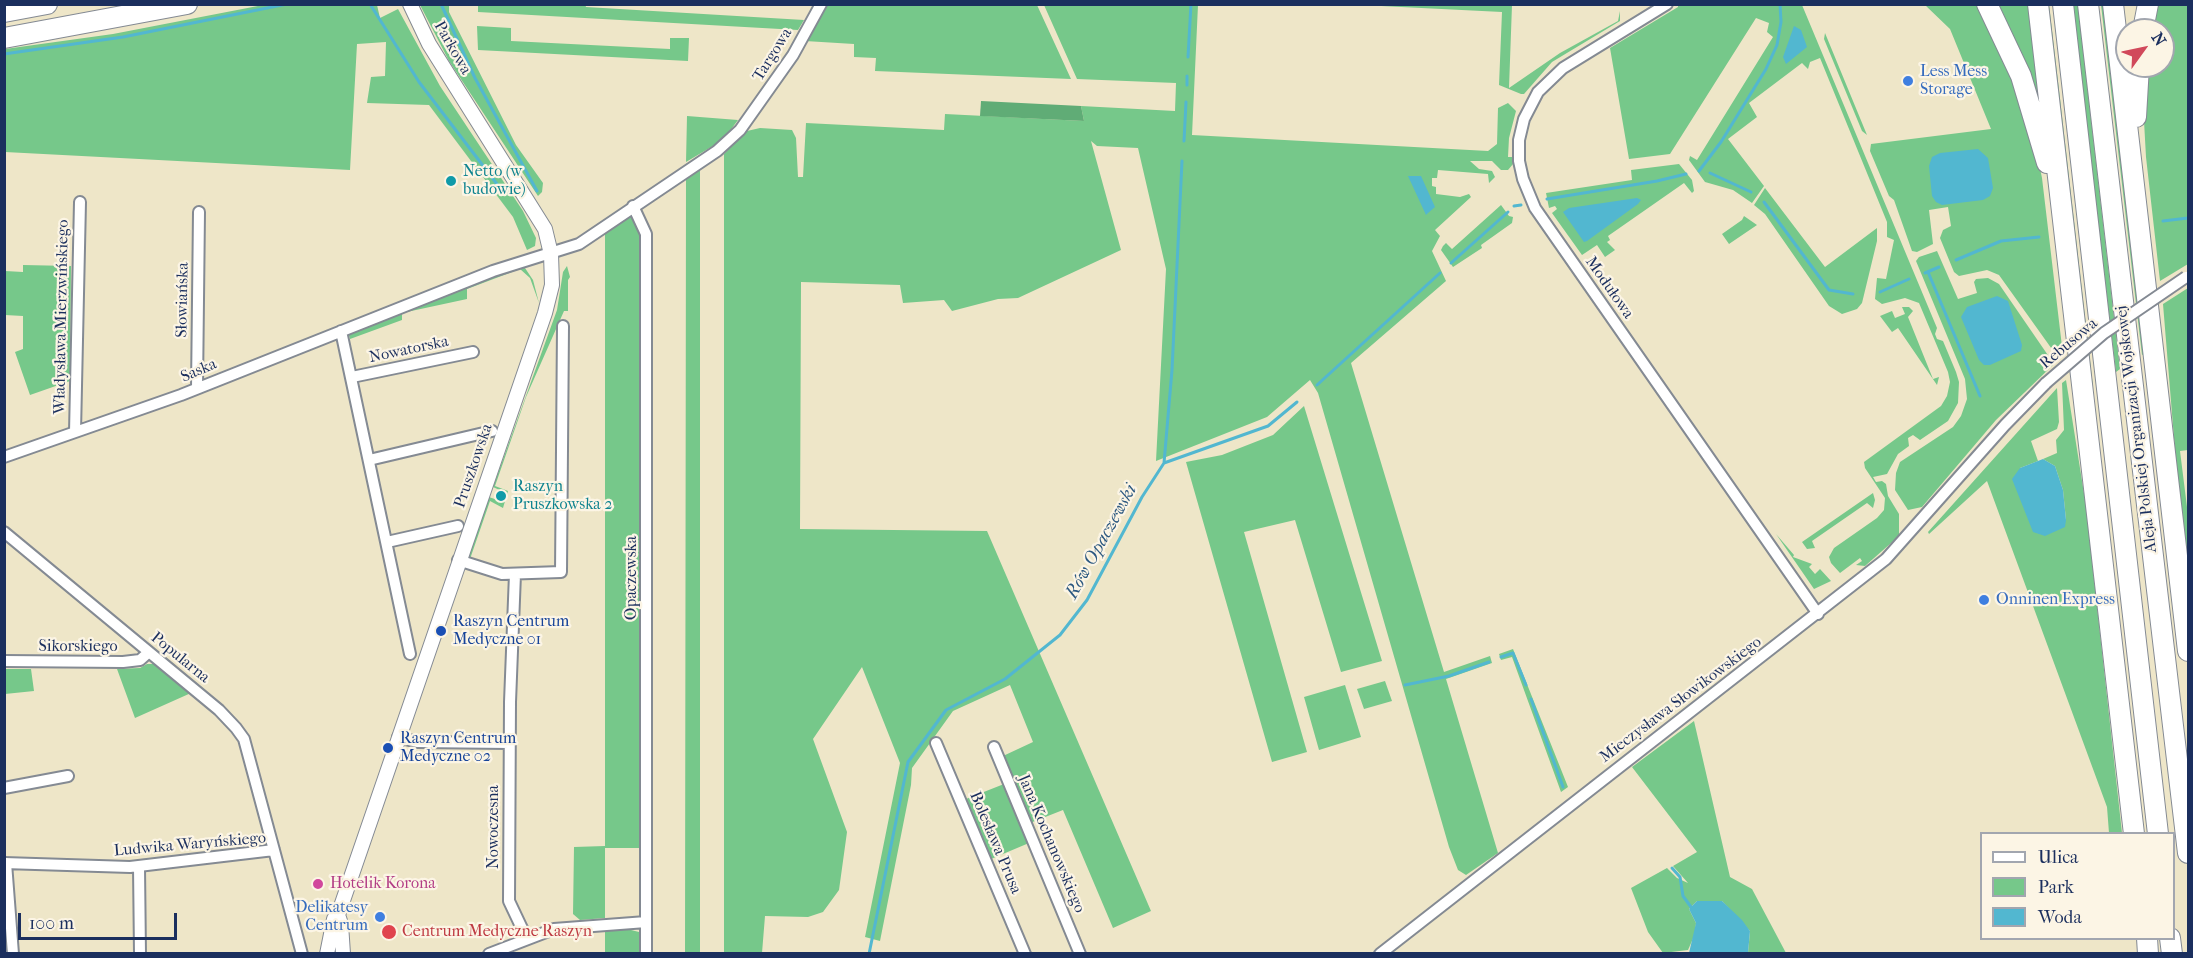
<!DOCTYPE html>
<meta charset="utf-8">
<style>
body{margin:0}
#map{position:relative;width:2193px;height:958px;overflow:hidden;background:#eee6c8;font-family:"IM FELL French Canon",serif}
canvas{display:block}
.frame{position:absolute;inset:0;border:6px solid #1b2f5e;pointer-events:none}
.legend{position:absolute;left:1980px;top:832px;width:195px;height:108px;box-sizing:border-box;background:#fcf5e5;border:2px solid #a2a6af;margin:0;padding:8px 10px;list-style:none;font-size:18px;color:#1b2f5e}
.legend li{display:flex;align-items:center;gap:12px;height:30px}
.legend b{width:30px;border:2px solid #a2a6af}
.north{position:absolute;left:2115px;top:18px;width:60px;height:60px;box-sizing:border-box;background:#fcf5e5;border:2px solid #a2a6af;border-radius:50%;rotate:57deg;font-size:16px;font-weight:700;line-height:24px;text-align:center;color:#1b2f5e}
.north::after{content:'';display:block;margin:auto;width:21px;height:27px;background:#d1495b;clip-path:polygon(50% 0,100% 100%,50% 72%,0 100%)}
.scale{position:absolute;left:18px;top:913px;width:159px;height:27px;box-sizing:border-box;border:3px solid #1b2f5e;border-top:0;padding-left:8px;font-size:18px;line-height:21px;white-space:nowrap;color:#1b2f5e;-webkit-text-stroke:4px #fcf5e5;paint-order:stroke}
</style>
<div id="map">
<canvas width="2193" height="958"></canvas>
<div class="frame"></div>
<ul class="legend">
<li><b style="height:8px;background:#fff"></b>Ulica</li>
<li><b style="height:16px;background:#76c88a"></b>Park</li>
<li><b style="height:16px;background:#52b7d0"></b>Woda</li>
</ul>
<div class="north">N</div>
<div class="scale">100 m</div>
</div>
<script>
const ctx = document.querySelector('canvas').getContext('2d');
ctx.lineJoin = 'round';
function fill(path, color) { ctx.fillStyle = color; ctx.fill(path, 'evenodd'); }
const toPath = rows => new Path2D(rows.map(r => 'M' + r).join(''));
function strokePath(path, color, width, dash) { ctx.strokeStyle = color; ctx.lineWidth = width; ctx.lineCap = dash ? 'butt' : 'round'; ctx.setLineDash(dash || []); ctx.stroke(path); }
function label(font, color, halo, rows, align = 'center') {
  ctx.font = font + ' "IM FELL French Canon",serif'; ctx.lineWidth = 4.5; ctx.setLineDash([]); ctx.textBaseline = 'middle'; ctx.strokeStyle = halo; ctx.fillStyle = color; for (const [text, x, y, turn = 0] of rows) {
    ctx.save(); ctx.translate(x, y); ctx.rotate((+turn || 0) * Math.PI / 180); ctx.textAlign = isNaN(turn) ? turn : align; if (halo) ctx.strokeText(text, 0, 0); ctx.fillText(text, 0, 0); ctx.restore();
  }
}
fill(toPath([
 [585,4,586,7,804,20,798,30,478,12,478,5],
 [263,5,377,5,380,18,398,9,440,86,523,211,536,238,535,246,527,250,513,217,429,105,367,103,371,77,385,76,386,42,357,44,350,170,5,152,5,49,113,34],
 [420,5,449,5,449,12,516,145,543,183,542,192,538,196,449,61],
 [826,5,1037,5,1071,79,875,71,876,58,854,57,854,44,805,41],
 [1044,5,1198,5,1192,135,1488,151,1497,144,1498,108,1508,103,1516,111,1509,138,1508,157,1512,157,1513,164,1508,170,1501,170,1492,161,1470,161,1479,169,1492,171,1495,177,1489,183,1488,174,1438,170,1437,178,1432,178,1432,186,1436,187,1436,194,1460,197,1469,194,1471,197,1435,230,1440,236,1432,251,1446,281,1351,363,1444,672,1490,656,1492,663,1446,679,1498,853,1466,875,1458,870,1449,847,1318,393,1310,380,1267,417,1156,461,1166,269,1138,148,1097,146,1091,141,1121,250,1018,298,998,299,952,311,944,300,903,303,900,285,801,282,800,529,987,531,1151,911,1113,928,1063,810,1030,823,1003,756,1033,742,1010,685,953,711,912,768,911,785,880,941,865,937,900,763,862,667,813,739,847,832,839,890,823,912,808,917,765,916,762,953,724,954,724,154,747,131,760,128,792,130,796,138,798,177,803,177,806,123,944,130,945,114,1084,121,1081,106,1175,111,1176,83,1077,79],
 [1361,5,1512,5,1509,88,1560,53,1618,21,1620,11,1620,21,1552,62,1524,94,1521,94,1499,85,1502,12],
 [1678,5,1802,5,1937,328,1935,334,1937,339,1943,341,1956,372,1959,382,1958,403,1948,421,1920,440,1913,435,1908,438,1909,446,1898,454,1887,474,1873,477,1876,482,1882,481,1886,484,1888,496,1899,514,1899,536,1865,566,1856,565,1862,561,1860,558,1840,573,1831,563,1829,557,1834,548,1877,518,1884,510,1885,498,1865,468,1864,462,1941,406,1947,396,1950,382,1948,372,1919,303,1905,298,1882,304,1875,299,1877,278,1886,279,1894,240,1887,237,1887,222,1820,58,1810,62,1808,69,1802,63,1749,103,1757,117,1728,139,1764,186,1752,203,1733,190,1705,182,1689,160,1690,156,1697,160,1773,37,1767,32,1769,23,1756,18,1670,154,1629,159,1610,48,1678,7],
 [1925,5,1980,5,1995,32,2034,139,2042,178,2063,355,2059,359,1999,275,1987,270,1959,276,1954,272,1940,238,1943,230,1951,226,1948,207,1929,210,1933,244,1917,252,1912,251,1894,200,1889,196,1870,151,1871,144,1991,129,1950,29],
 [1992,5,2028,5,2041,117],
 [2044,5,2049,5,2059,90,2093,387,2089,390],
 [2072,5,2078,5,2089,102,2120,369,2116,372],
 [2101,5,2106,5,2146,353,2142,355],
 [2154,5,2188,5,2188,264,2160,281,2146,157,2143,103,2145,66,2163,66,2163,30,2149,30],
 [477,26,511,28,511,41,670,49,670,38,689,38,688,61,478,50],
 [1825,33,1867,135,1862,131,1824,39],
 [687,116,738,120,723,140,686,162],
 [1679,164,1692,180,1694,191,1692,193,1684,183,1608,236,1610,240,1607,242,1615,250,1605,257,1597,245,1582,255,1552,213,1557,209,1555,206,1549,208,1546,193,1632,180,1631,170],
 [700,170,700,953,685,954,686,179],
 [1765,188,1825,267,1877,228,1877,241,1862,303,1857,309,1842,314,1829,306,1765,214,1754,205],
 [1501,205,1509,216,1513,217,1512,223,1481,245,1482,248,1453,267,1441,250,1443,246,1446,243,1452,249],
 [630,216,639,224,639,843,642,848,605,848,605,918,580,920,573,914,574,847,605,846,605,231,624,217],
 [1744,216,1757,225,1729,244,1722,234,1742,220],
 [1937,251,1958,299,1977,293,1974,282,1976,279,1988,278,1999,284,2054,364,1996,420,1922,507,1908,510,1895,490,1896,473,1900,462,1953,427,1961,416,1967,399,1965,379,1916,261,1919,257],
 [23,265,71,266,70,381,30,395,15,352,23,349,23,316,5,315,5,271,23,272],
 [523,265,533,280,539,303,530,278,520,269,467,289,467,299,402,313,402,320,350,339,348,332],
 [567,266,570,277,568,280,568,311,564,311,526,397,495,486,508,491,503,508,490,501,470,559,468,558,489,497,503,502,506,493,493,487,557,310,563,272],
 [2188,288,2188,450,2180,451,2188,515,2188,568,2175,450,2163,304],
 [1902,307,1909,307,1913,311,1908,317,1933,379,1939,377,1937,385,1898,328,1892,332,1880,316,1892,311,1895,318,1905,314],
 [2066,380,2086,506,2122,833,2109,833,2107,807,1987,481,1929,534,1928,532,2057,388,2059,422,2057,429,2031,441,2038,461,2020,468,2066,520,2063,490,2055,466,2043,459,2057,453,2056,440,2064,430,2062,383],
 [1304,406,1382,661,1341,672,1295,520,1244,532,1307,752,1272,762,1186,462,1222,455,1273,435],
 [1873,493,1875,500,1873,508,1867,503,1812,541,1815,548,1807,549,1802,542],
 [1776,534,1794,555,1793,557,1812,564,1809,567,1815,574,1820,569,1831,581,1814,589],
 [1513,649,1568,787,1561,792,1512,657,1501,660,1499,654],
 [147,664,155,664,191,693,135,718,117,669,140,668],
 [5,669,31,669,34,691,5,694],
 [1385,681,1392,701,1364,709,1357,689],
 [1345,685,1361,737,1319,750,1304,697],
 [1694,721,1730,877,1752,889,1786,953,1748,953,1750,931,1722,901,1697,901,1689,909,1696,923,1695,934,1688,950,1663,953,1648,932,1631,888,1667,868,1677,878,1688,883,1673,866,1697,852,1632,767],
 [1004,784,1029,843,991,859,966,799],
 [627,929,639,932,642,953,605,954,605,931]
]), '#76c88a');
fill(toPath([
 [981,101,1081,106,1084,121,980,116]
]), '#60ac76');
fill(toPath([
 [1794,26,1801,30,1807,47,1786,64,1783,57],
 [1978,149,1988,158,1993,188,1990,196,1983,200,1942,205,1936,202,1932,196,1929,166,1932,157,1940,153],
 [1408,176,1421,176,1435,207,1428,213,1426,215],
 [1637,198,1641,200,1638,204,1587,241,1584,242,1563,212,1569,208],
 [1997,296,2008,301,2022,345,2021,351,1990,365,1984,365,1979,360,1961,317,1967,307],
 [2043,459,2055,466,2063,490,2066,520,2065,527,2045,536,2033,532,2012,479,2020,468],
 [1697,901,1722,901,1742,920,1750,931,1748,953,1689,953,1696,923,1689,909]
]), '#52b7d0');
strokePath(toPath([
 [370,4,419,82,497,184],
 [441,4,475,78,537,191],
 [4,54,123,37,287,4],
 [1188,57,1191,4],
 [1187,85,1187,76],
 [1184,141,1186,102],
 [1699,171,1721,142,1766,69,1777,45,1781,22,1780,4],
 [1710,173,1751,192],
 [1547,199,1657,181,1686,174],
 [1764,202,1829,290,1853,294],
 [1514,206,1521,205],
 [2163,221,2188,218],
 [1956,260,2001,241,2039,237],
 [1451,263,1508,212],
 [1928,272,1980,396],
 [1925,273,1939,267],
 [1880,292,1909,279],
 [1317,385,1440,273],
 [1164,463,1172,370,1182,161],
 [1501,657,1513,653,1526,685],
 [1405,685,1449,676,1489,662],
 [1531,699,1563,787],
 [1672,868,1680,877,1683,896,1691,907],
 [869,954,908,762,946,710,1005,679,1060,635,1087,600,1142,497,1164,463,1268,426,1297,402]
]), '#52b7d0', 3);
const minor = toPath([
 [1667,4,1563,68,1538,92,1524,119,1519,140,1519,161,1523,179,1535,208,1818,614],
 [633,206,646,234,646,954],
 [341,331,410,654],
 [352,377,473,352],
 [197,388,199,212],
 [75,432,80,202],
 [4,457,181,395,493,271,579,244,717,151,740,130,793,55,821,4],
 [369,460,492,431],
 [4,532,219,710,236,728,244,739,302,954],
 [387,542,458,526],
 [458,560,502,574,561,572,563,326],
 [515,574,510,702,509,901,527,939],
 [4,661,123,662,140,660,149,652],
 [398,737,417,742,510,743],
 [936,743,1025,954],
 [994,747,1080,954],
 [4,788,68,776],
 [4,863,130,867,274,850],
 [6,863,13,954],
 [139,867,140,954],
 [489,954,554,929,646,922],
 [1380,954,1886,559,2005,425,2046,383]
]);
const tertiary = toPath([
 [338,915,341,924,343,954],
 [327,954,334,919,338,915,545,313,552,285,551,254,545,229,429,44,410,4]
]);
const motorway = toPath([
 [1987,4,2021,76,2047,163],
 [2038,4,2134,834],
 [2063,4,2158,834],
 [2088,4,2188,853],
 [2113,4,2188,651],
 [4,12,47,4],
 [2143,30,2148,4],
 [4,38,187,4],
 [2136,117,2139,66],
 [2147,938,2148,954],
 [2170,938,2172,954]
]);
strokePath(minor, '#848a93', 14);
strokePath(tertiary, '#848a93', 16);
strokePath(motorway, '#848a93', 22);
strokePath(minor, '#fff', 10);
strokePath(tertiary, '#fff', 14);
strokePath(motorway, '#fff', 20);
const minorBridge = toPath([
 [2046,383,2104,333,2186,277]
]);
strokePath(minorBridge, '#848a93', 14, []);
strokePath(minorBridge, '#fff', 10);
for (const [x, y, r, color] of [
 [1908,81,6,"#3f7fe0"],
 [451,181,6,"#0f9aa8"],
 [501,496,6,"#0f9aa8"],
 [1984,600,6,"#3f7fe0"],
 [441,631,6,"#1a4fb4"],
 [388,748,6,"#1a4fb4"],
 [318,884,6,"#d1479c"],
 [380,917,6,"#3f7fe0"],
 [389,932,8,"#e0444e"]
]) { const dot = new Path2D(); dot.arc(x, y, r, 0, 2 * Math.PI); ctx.fillStyle = color; ctx.fill(dot); strokePath(dot, '#fcf5e5', 2); }
label('16px', '#1b2f5e', '#fcf5e5', [
 ["Parkowa",452,48,60],
 ["Targowa",773,55,-58],
 ["Modułowa",1609,288,55],
 ["Słowiańska",183,300,-89],
 ["Władysława Mierzwińskiego",62,317,-89],
 ["Rebusowa",2069,344,-40],
 ["Nowatorska",409,350,-12],
 ["Saska",199,371,-23],
 ["Aleja Polskiej Organizacji Wojskowej",2137,429,-97],
 ["Pruszkowska",474,466,-71],
 ["Opaczewska",632,578,-90],
 ["Sikorskiego",78,647],
 ["Popularna",180,658,39],
 ["Mieczysława Słowikowskiego",1681,700,-37],
 ["Nowoczesna",494,827,-90],
 ["Bolesława Prusa",995,843,67],
 ["Jana Kochanowskiego",1051,844,67],
 ["Ludwika Waryńskiego",190,845,-5]
]);
label('16px', '#366cbe', '#fcf5e5', [
 ["Less Mess",1920,72],
 ["Storage",1920,90],
 ["Onninen Express",1996,600],
 ["Delikatesy",368,908,"right"],
 ["Centrum",368,926,"right"]
], 'left');
label('16px', '#0d838f', '#fcf5e5', [
 ["Netto (w",463,172],
 ["budowie)",463,190],
 ["Raszyn",513,487],
 ["Pruszkowska 2",513,505]
], 'left');
label('16px', '#164399', '#fcf5e5', [
 ["Raszyn Centrum",453,622],
 ["Medyczne 01",453,640],
 ["Raszyn Centrum",400,739],
 ["Medyczne 02",400,757]
], 'left');
label('16px', '#b23c85', '#fcf5e5', [
 ["Hotelik Korona",330,884]
], 'left');
label('16px', '#be3a42', '#fcf5e5', [
 ["Centrum Medyczne Raszyn",402,932]
], 'left');
label('italic 18px', '#2c5880', '#fcf5e5', [
 ["Rów Opaczewski",1102,542,-61]
]);
</script>
